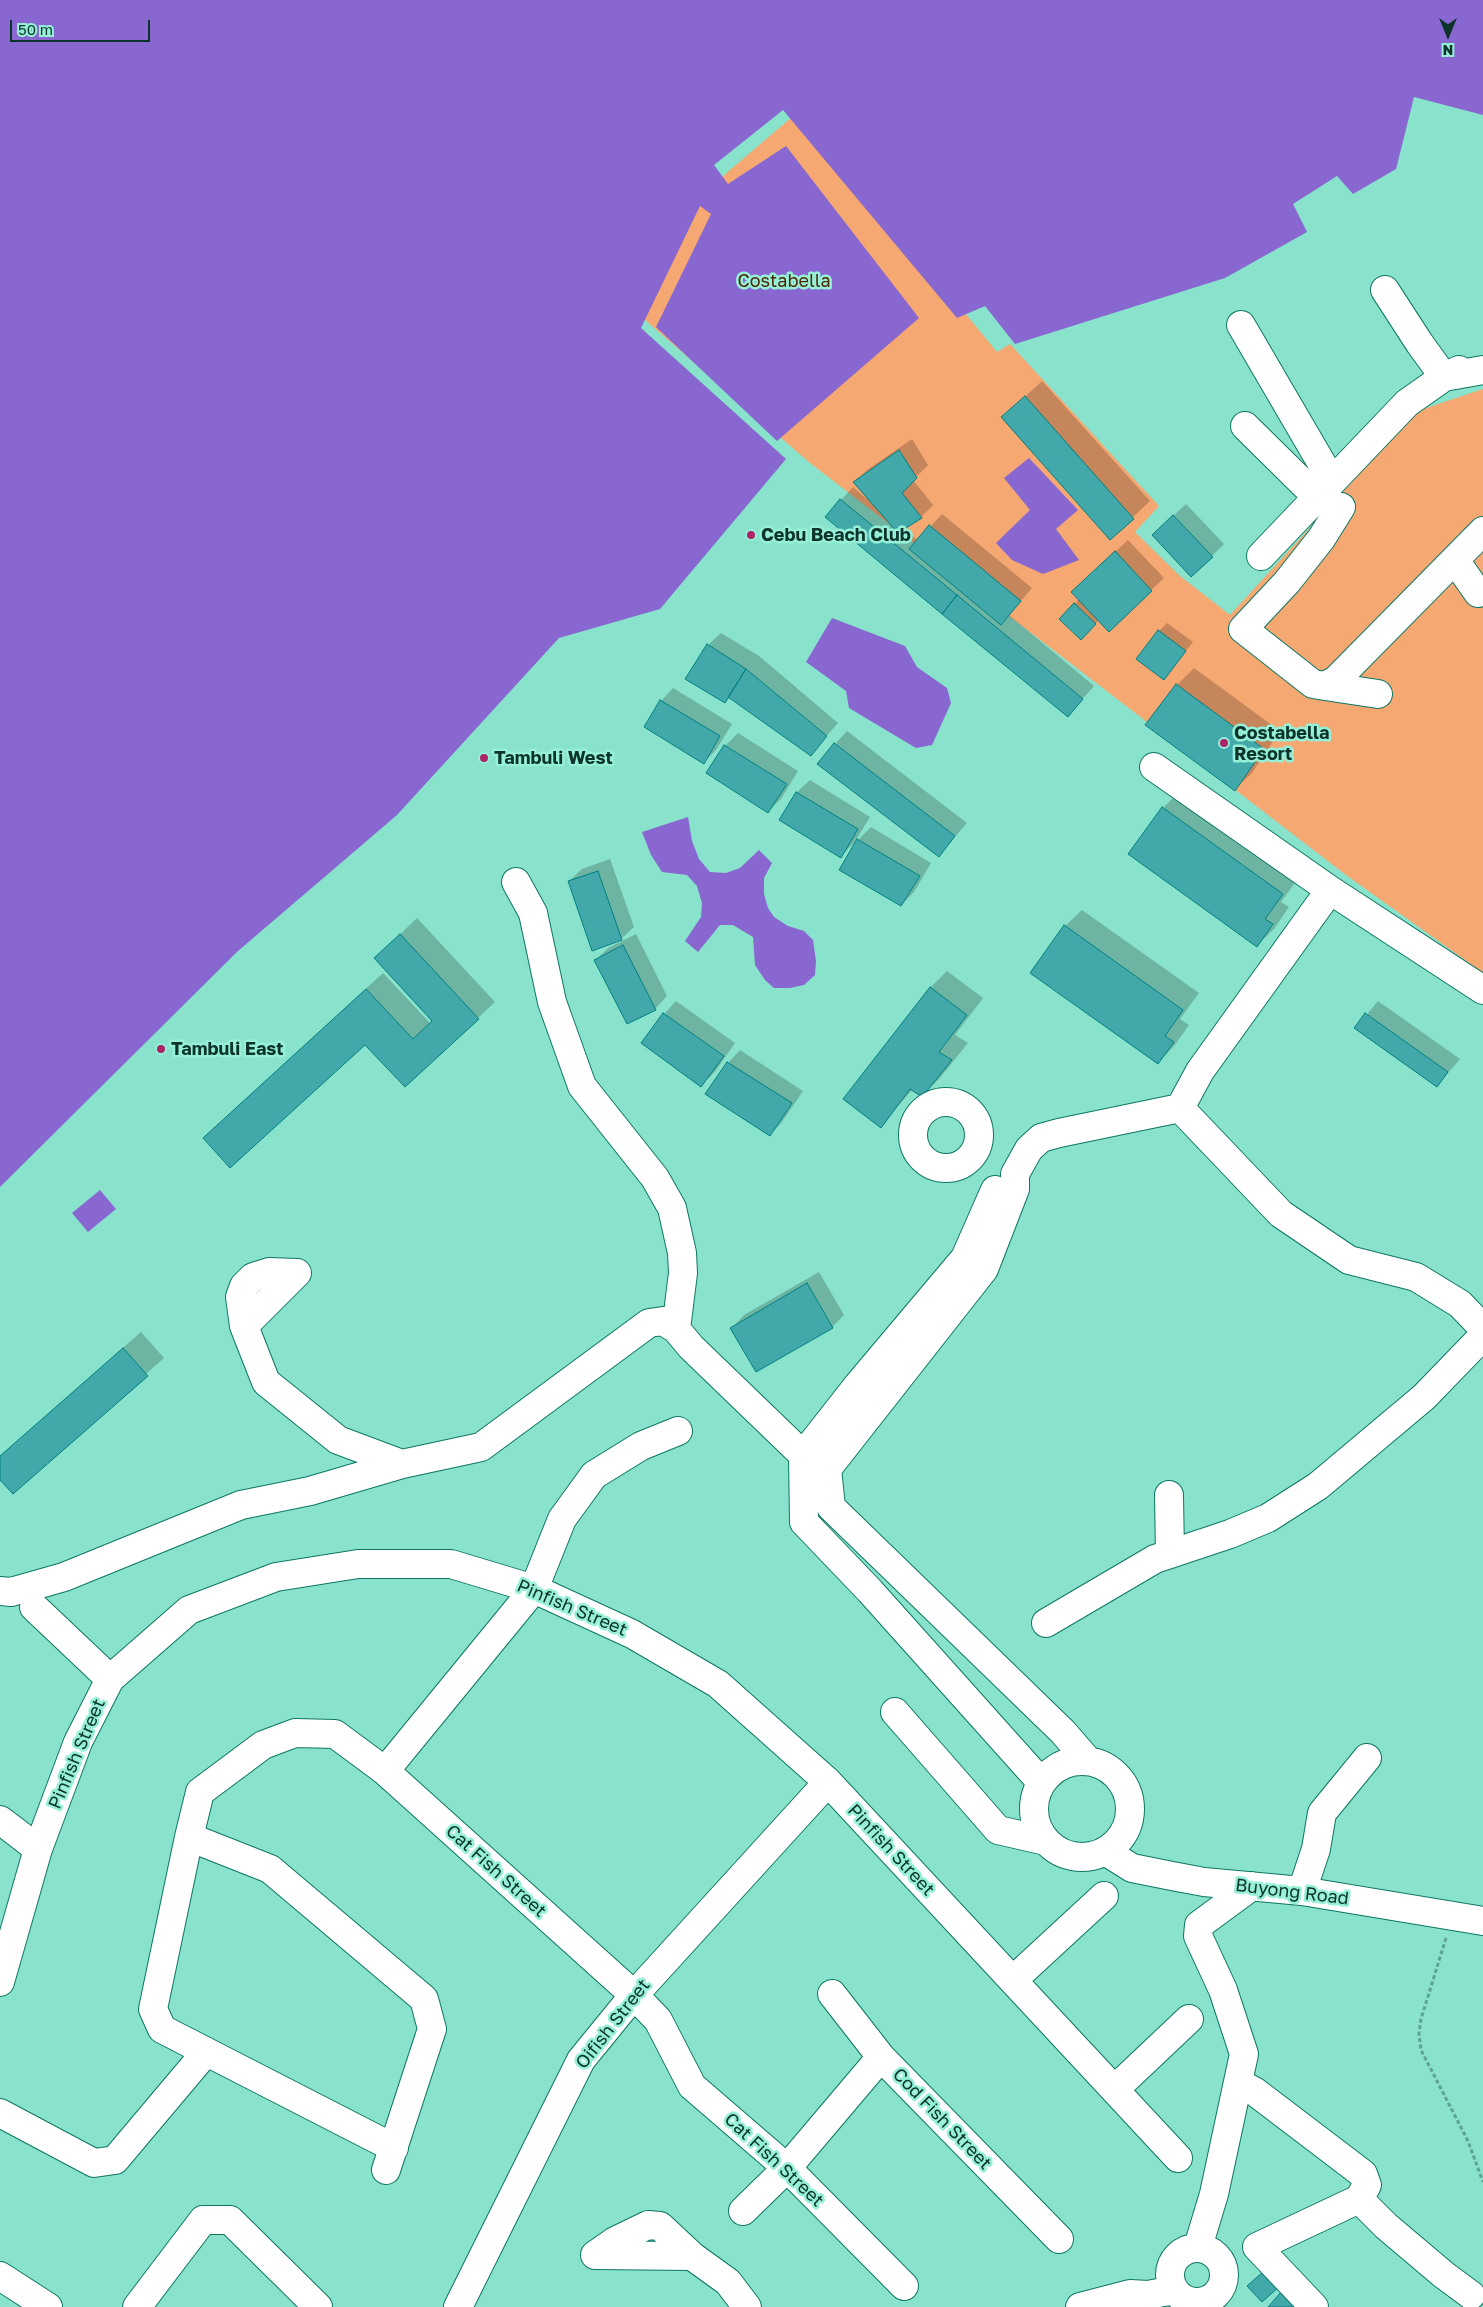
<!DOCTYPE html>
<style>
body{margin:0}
#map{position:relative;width:1483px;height:2307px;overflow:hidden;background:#89e2cb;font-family:"Golos Text",sans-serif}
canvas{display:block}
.north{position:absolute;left:1423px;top:10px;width:50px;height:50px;-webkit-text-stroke:4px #96f0d8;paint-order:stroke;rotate:180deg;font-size:14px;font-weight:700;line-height:20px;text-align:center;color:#0d342c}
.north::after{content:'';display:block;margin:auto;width:18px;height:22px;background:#0d342c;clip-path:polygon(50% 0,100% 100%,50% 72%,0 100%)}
.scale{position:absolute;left:10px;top:20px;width:140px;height:22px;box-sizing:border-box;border:2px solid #0d342c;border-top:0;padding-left:6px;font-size:15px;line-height:18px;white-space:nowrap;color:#0d342c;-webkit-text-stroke:4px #96f0d8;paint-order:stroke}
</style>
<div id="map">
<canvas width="1483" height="2307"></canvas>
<div class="north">N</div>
<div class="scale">50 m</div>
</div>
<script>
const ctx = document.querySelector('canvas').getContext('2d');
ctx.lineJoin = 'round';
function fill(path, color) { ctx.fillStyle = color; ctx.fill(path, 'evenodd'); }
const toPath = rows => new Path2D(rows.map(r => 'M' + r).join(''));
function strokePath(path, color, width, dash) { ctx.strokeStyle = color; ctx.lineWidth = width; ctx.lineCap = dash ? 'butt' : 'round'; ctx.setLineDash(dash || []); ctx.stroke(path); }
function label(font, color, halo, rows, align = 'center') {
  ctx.font = font + ' "Golos Text",sans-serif'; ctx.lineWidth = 5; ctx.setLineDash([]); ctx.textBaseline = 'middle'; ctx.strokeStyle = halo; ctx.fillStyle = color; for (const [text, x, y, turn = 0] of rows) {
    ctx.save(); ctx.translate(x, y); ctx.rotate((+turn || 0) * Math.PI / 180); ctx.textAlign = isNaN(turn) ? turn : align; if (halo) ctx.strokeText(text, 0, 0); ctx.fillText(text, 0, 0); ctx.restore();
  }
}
fill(toPath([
 [799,111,997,352,1010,344,1159,506,1135,532,1180,576,1230,615,1417,411,1483,389,1483,973,1346,875,810,463,600,281]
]), '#f5a871');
fill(toPath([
 [0,0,1483,0,1483,115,1414,97,1396,169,1353,194,1337,176,1293,204,1307,232,1225,278,1015,344,985,306,957,318,783,110,714,165,728,184,786,146,919,318,777,441,656,327,711,214,700,206,641,328,786,459,660,609,559,638,397,815,238,951,0,1187],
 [1029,458,1078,510,1056,529,1079,560,1043,574,1012,560,996,543,1030,510,1004,478],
 [832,618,905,646,917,667,947,688,951,703,932,745,916,748,849,708,846,691,806,662],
 [688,817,692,841,699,859,710,872,726,873,740,868,759,850,772,863,764,878,764,894,768,908,774,917,788,926,804,931,813,940,816,961,815,975,804,985,790,988,774,988,765,980,755,965,753,937,733,925,720,925,698,952,685,941,701,917,702,903,697,886,687,875,662,872,651,855,642,832],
 [100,1190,116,1209,88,1232,72,1213]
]), '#8867d1');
fill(toPath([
 [1042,381,1150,501,1111,538,1003,417],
 [912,439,928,465,913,480,933,505,921,517,903,529,918,540,942,514,1032,588,1009,615,1094,686,1068,715,841,500,853,487,868,500,855,482,867,470],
 [1186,504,1224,544,1212,556,1166,523],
 [1128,540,1164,578,1109,630,1099,620,1081,638,1061,619,1079,599,1085,580],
 [1167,623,1193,642,1164,678,1159,631],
 [721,633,759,656,838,723,811,754,730,697,725,702,708,645],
 [1194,668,1280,731,1252,773,1235,789,1147,725,1177,685],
 [673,688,732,724,716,750,704,762,661,701],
 [847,731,967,823,939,855,835,744],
 [738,733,798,771,781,799,768,811,708,773,725,746],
 [810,780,870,817,854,843,841,856,780,820,797,792],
 [1179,792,1299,877,1281,902,1289,907,1274,929,1257,945,1163,808],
 [871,827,931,863,914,892,901,905,858,840],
 [610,859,634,927,621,939,569,881,582,869],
 [1082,910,1199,993,1180,1019,1189,1025,1174,1046,1158,1063,1065,926],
 [417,918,495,1002,405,1086,365,1043,221,1122,383,973,430,1023,433,1020,392,942],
 [636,934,667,996,655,1009,596,960,608,948],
 [947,971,983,998,955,1035,968,1043,939,1079,922,1096,913,1089,880,1126,845,1099,931,987],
 [676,1001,735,1043,714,1073,701,1085,642,1043,664,1014],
 [1378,1001,1460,1059,1437,1086,1356,1028],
 [740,1050,803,1091,782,1122,770,1135,728,1063],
 [819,1272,844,1315,832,1327,732,1328,744,1315],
 [141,1332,164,1358,13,1492,0,1478,0,1456]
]), '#0003');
const building = toPath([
 [1025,396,1134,519,1110,540,1001,417,1025,396],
 [899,450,917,478,902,493,922,518,898,533,853,482,899,450],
 [840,499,957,595,942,614,825,517,840,499],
 [1173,515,1213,557,1191,577,1152,535,1173,515],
 [929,525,1021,601,1001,625,909,549,929,525],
 [1115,551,1152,591,1109,632,1071,592,1115,551],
 [957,595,1083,699,1068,717,942,614,957,595],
 [1074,603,1096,624,1081,640,1059,619,1074,603],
 [1158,630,1186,651,1164,680,1136,659,1158,630],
 [707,644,746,669,725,703,685,679,707,644],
 [746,669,827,736,811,756,728,697,746,669],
 [1176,684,1264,749,1235,791,1145,725,1176,684],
 [660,700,720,736,704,764,644,727,660,700],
 [834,743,955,836,939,857,817,764,834,743],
 [724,745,787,784,768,813,706,773,724,745],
 [796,792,858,829,841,858,779,820,796,792],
 [1162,807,1283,894,1265,919,1273,924,1257,947,1128,854,1162,807],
 [857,839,920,876,901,906,839,870,857,839],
 [598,871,622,940,592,951,568,881,598,871],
 [1064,925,1183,1010,1165,1036,1174,1042,1158,1064,1030,973,1064,925],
 [400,934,479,1019,405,1087,365,1045,230,1168,203,1138,366,989,413,1039,432,1021,374,958,400,934],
 [623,945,656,1010,627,1024,594,960,623,945],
 [930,987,967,1015,939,1052,952,1060,922,1097,910,1089,881,1128,843,1099,930,987],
 [663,1013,724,1056,701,1087,641,1043,663,1013],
 [1365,1013,1448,1072,1437,1087,1354,1028,1365,1013],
 [727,1062,792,1103,770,1136,705,1094,727,1062],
 [807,1283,833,1328,756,1372,730,1328,807,1283],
 [123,1348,148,1376,13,1494,0,1480,0,1456,123,1348],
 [1265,2270,1280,2286,1262,2302,1247,2286,1265,2270],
 [1282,2291,1297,2305,1295,2307,1268,2307,1282,2291]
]);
fill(building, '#43a8a9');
strokePath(building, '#008081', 1);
const minor = toPath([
 [1385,290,1420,344,1444,377,1459,370],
 [1241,325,1332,481],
 [1245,426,1317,497],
 [1341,507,1321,539,1287,582,1243,629,1313,684,1325,686,1336,680,1483,531],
 [1261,556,1407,403,1444,377,1483,370],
 [1455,560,1478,593],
 [1325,686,1378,694],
 [1154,767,1330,890,1483,990],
 [516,882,533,913,552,1002,582,1086,655,1178,672,1208,682,1253,683,1273,676,1329],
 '913 1135a33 33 0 1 1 66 0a33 33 0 1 1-66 0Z',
 [1180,1108,1281,1214,1349,1260,1416,1277,1460,1304,1483,1328],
 [995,1190,965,1258,858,1385,803,1455,804,1522,870,1591,1041,1782],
 [244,1326,297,1273,269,1272,253,1277,244,1286,240,1297,244,1326,266,1382,338,1440,402,1464,481,1447,649,1323,663,1321,676,1329,691,1347,803,1455],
 [1169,1495,1170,1554],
 [0,1591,11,1592,64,1577,241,1505,310,1491,402,1464],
 [34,1607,110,1679],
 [1046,1623,1155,1559,1230,1534,1268,1518,1318,1486,1424,1397,1483,1336],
 [895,1712,998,1830,1046,1841],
 [1088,1761,1063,1732,831,1507,827,1469,984,1269,1015,1189,1015,1174,1029,1149,1041,1138,1059,1133,1180,1108,1200,1071,1330,890],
 '1034 1809a48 48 0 1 1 96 0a48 48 0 1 1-96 0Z',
 [385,1771,534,1589,562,1519,594,1475,641,1446,678,1431],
 [0,1820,38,1849],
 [189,1837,270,1869,424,1999,432,2029,386,2170],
 [1105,1851,1132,1868,1172,1876,1204,1882,1302,1891,1483,1921],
 [1302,1891,1316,1849,1322,1813,1367,1758],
 [1013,1980,1104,1896],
 [0,1982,38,1849,78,1742,110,1679,189,1610,276,1577,358,1564,451,1564,534,1589,632,1634,718,1684,828,1782,1178,2158],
 [832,1994,881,2057,1059,2239],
 [1239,2083,1254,2091,1363,2174,1367,2185,1359,2199,1257,2247,1314,2307],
 [1115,2089,1189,2019],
 [0,2113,94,2163,115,2160,206,2052],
 [394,2148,162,2029,153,2009,189,1837,200,1792,263,1745,295,1733,335,1734,385,1771,634,1995,658,2020,692,2086,787,2168,904,2286],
 [1359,2199,1386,2226,1444,2275,1471,2295],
 [743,2211,787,2168,881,2057],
 [1198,2247,1214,2194,1244,2054,1223,1990,1198,1936,1199,1925,1252,1886],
 '1170 2275a27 27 0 1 1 54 0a27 27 0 1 1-54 0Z',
 [595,2255,615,2241,648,2225,660,2226,692,2256,728,2282,747,2307],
 [595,2255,692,2256],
 [0,2276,48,2307],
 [137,2307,203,2220,230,2220,318,2307],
 [458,2307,581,2060,634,1995,828,1782],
 [1080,2307,1130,2294,1148,2295,1174,2290]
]);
strokePath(minor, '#0d7764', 30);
strokePath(toPath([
 [1446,1938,1421,2019,1419,2034,1421,2050,1468,2141,1483,2182]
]), '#5da492', 3, [4, 2.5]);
strokePath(minor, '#fff', 28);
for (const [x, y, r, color] of [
 [751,535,5,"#ab2368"],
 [1224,743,5,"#ab2368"],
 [484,758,5,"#ab2368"],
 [161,1049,5,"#ab2368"]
]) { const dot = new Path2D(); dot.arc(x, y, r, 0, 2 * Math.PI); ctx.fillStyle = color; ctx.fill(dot); strokePath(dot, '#96f0d8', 2); }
label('18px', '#4e2603', '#96f0d8', [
 ["Costabella",784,281]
]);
label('bold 18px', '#0d342c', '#96f0d8', [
 ["Cebu Beach Club",761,535],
 ["Costabella",1234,733],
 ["Resort",1234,754],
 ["Tambuli West",494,758],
 ["Tambuli East",171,1049]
], 'left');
label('18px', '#0d342c', '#96f0d8', [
 ["Pinfish Street",572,1608,23],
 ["Pinfish Street",77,1754,-67],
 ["Pinfish Street",891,1850,47],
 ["Cat Fish Street",496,1871,42],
 ["Buyong Road",1292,1892,7],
 ["Oifish Street",613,2024,-52],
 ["Cod Fish Street",942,2119,46],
 ["Cat Fish Street",774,2160,43]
]);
</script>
